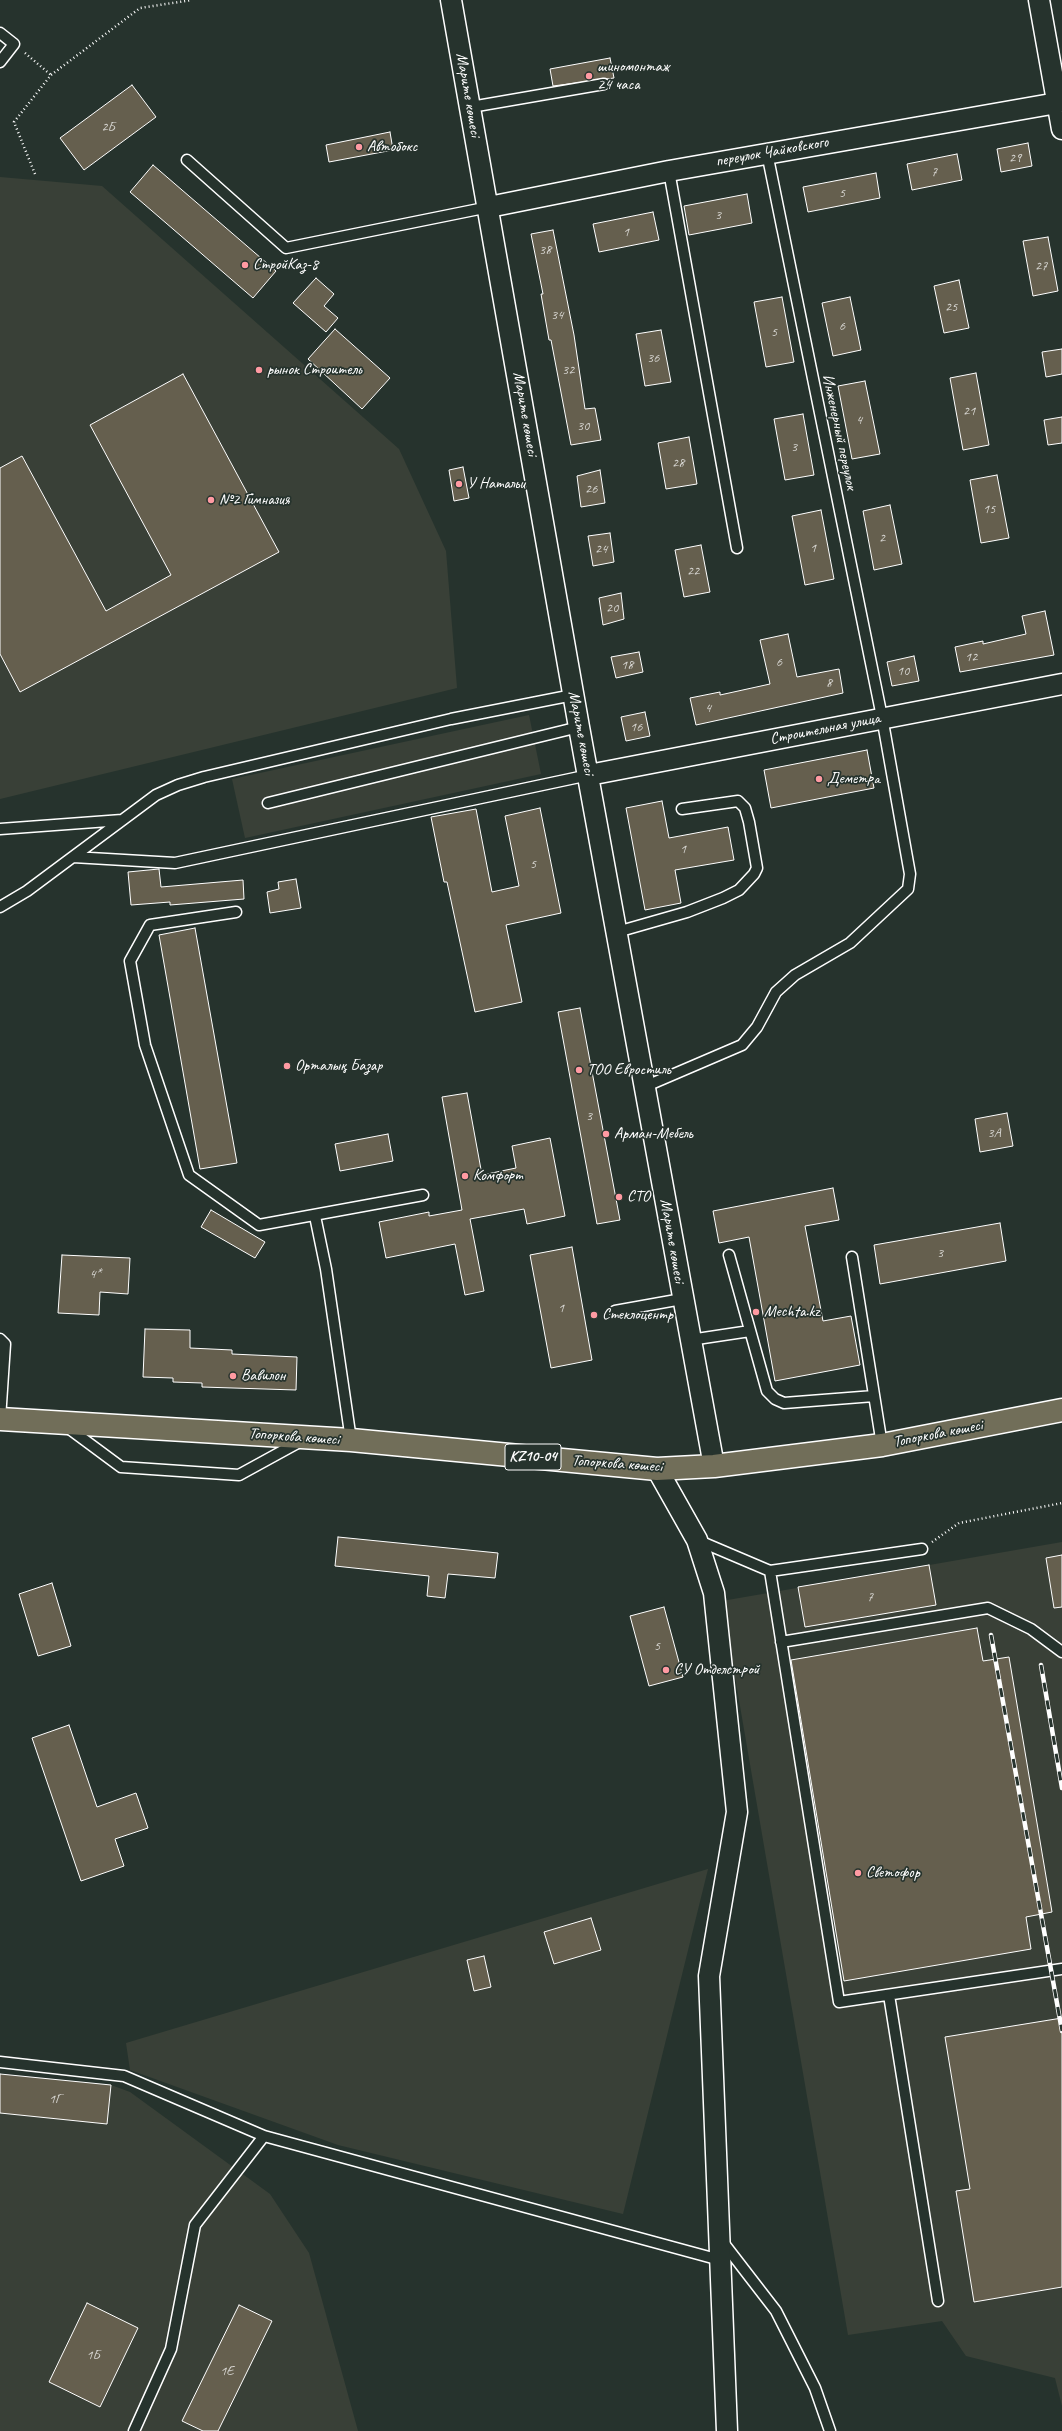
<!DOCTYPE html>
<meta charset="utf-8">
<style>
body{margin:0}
canvas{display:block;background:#26332d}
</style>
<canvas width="1062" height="2431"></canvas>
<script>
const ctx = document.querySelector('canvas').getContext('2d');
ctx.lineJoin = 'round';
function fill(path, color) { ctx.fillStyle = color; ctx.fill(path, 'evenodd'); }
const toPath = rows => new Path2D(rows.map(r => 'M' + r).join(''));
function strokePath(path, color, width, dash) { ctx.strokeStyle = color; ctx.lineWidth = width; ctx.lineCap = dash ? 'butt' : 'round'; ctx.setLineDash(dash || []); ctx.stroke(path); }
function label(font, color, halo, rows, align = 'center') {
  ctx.font = font + ' Caveat,sans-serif'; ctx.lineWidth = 3.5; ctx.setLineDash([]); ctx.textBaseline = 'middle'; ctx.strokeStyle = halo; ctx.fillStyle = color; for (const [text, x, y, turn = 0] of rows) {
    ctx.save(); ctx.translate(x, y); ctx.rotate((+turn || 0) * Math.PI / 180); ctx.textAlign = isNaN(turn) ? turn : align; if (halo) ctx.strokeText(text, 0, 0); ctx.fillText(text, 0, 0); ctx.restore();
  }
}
fill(toPath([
 [0,177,102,186,399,449,446,551,457,688,0,799],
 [529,715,541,774,245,838,232,779],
 [1062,1542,1062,2406,1055,2378,966,2356,942,2321,848,2335,722,1601],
 [708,1869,623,2214,338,2145,130,2070,126,2043],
 [0,2074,111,2085,130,2092,270,2194,309,2253,358,2431,0,2431]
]), '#394037');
const building = toPath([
 [610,58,614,78,553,86,550,69,610,58],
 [132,85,156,117,84,170,60,138,132,85],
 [390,132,393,150,329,162,326,145,390,132],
 [1028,143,1032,166,1001,172,997,149,1028,143],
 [957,154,962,180,912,190,907,164,957,154],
 [153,165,276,271,253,298,130,192,153,165],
 [876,173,880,198,808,212,803,187,876,173],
 [747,194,752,223,689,235,684,206,747,194],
 [653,212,659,240,599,252,593,224,653,212],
 [553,230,574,335,585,409,595,408,601,440,571,445,551,340,549,340,541,294,543,294,531,234,553,230],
 [1048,237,1058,291,1033,296,1023,241,1048,237],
 [316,278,334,294,324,306,338,318,326,332,293,303,316,278],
 [959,280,969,328,944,333,934,286,959,280],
 [782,297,794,362,766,367,754,302,782,297],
 [850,297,861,350,833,356,822,303,850,297],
 [335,329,390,378,362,409,308,359,335,329],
 [661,330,671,382,645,386,636,334,661,330],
 [1062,349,1062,374,1046,377,1042,352,1062,349],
 [976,373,989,445,963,450,950,378,976,373],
 [183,374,279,552,20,692,0,654,0,468,22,456,106,611,171,575,90,425,183,374],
 [865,381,880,454,852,459,838,386,865,381],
 [803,414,814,475,785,480,774,419,803,414],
 [1062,417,1062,443,1048,445,1044,420,1062,417],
 [689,437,697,484,666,489,658,443,689,437],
 [463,467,469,498,454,501,449,470,463,467],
 [600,470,605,503,581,507,577,476,600,470],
 [997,475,1009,538,981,543,970,480,997,475],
 [890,505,902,564,874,570,863,511,890,505],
 [821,510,834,579,805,585,792,516,821,510],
 [610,533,614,562,593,566,588,536,610,533],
 [701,545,710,592,684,597,675,550,701,545],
 [621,593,624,619,603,625,599,598,621,593],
 [1045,611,1054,655,960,672,955,647,983,641,983,644,1026,634,1022,616,1045,611],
 [788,634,797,677,839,669,843,693,696,725,690,698,720,692,720,695,770,684,760,640,788,634],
 [639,652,643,672,616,678,611,657,639,652],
 [914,656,919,681,892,686,887,662,914,656],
 [645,712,650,736,626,741,621,717,645,712],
 [867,750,874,788,771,808,764,770,867,750],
 [662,801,669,838,728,827,734,860,675,870,681,903,645,910,626,808,662,801],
 [540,808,561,913,506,925,522,1002,475,1012,447,882,444,882,431,817,476,809,492,892,519,886,505,816,540,808],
 [159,869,161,887,243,880,244,899,170,905,170,902,131,905,128,872,159,869],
 [296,879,301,908,270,913,267,892,279,889,278,882,296,879],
 [195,928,237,1163,200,1169,159,935,195,928],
 [580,1008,620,1220,597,1224,558,1012,580,1008],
 [467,1093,482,1175,516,1168,512,1146,550,1138,565,1216,527,1224,524,1209,470,1219,484,1291,465,1295,455,1244,386,1258,379,1222,429,1212,429,1216,462,1210,442,1097,467,1093],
 [1007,1113,1013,1146,980,1152,975,1119,1007,1113],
 [388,1134,393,1161,340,1171,335,1144,388,1134],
 [833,1188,839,1220,805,1226,823,1321,851,1316,860,1365,775,1381,749,1237,719,1243,713,1211,833,1188],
 [211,1210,265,1242,255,1258,201,1227,211,1210],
 [1000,1223,1006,1261,880,1284,874,1245,1000,1223],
 [572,1247,592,1360,551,1368,530,1255,572,1247],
 [62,1255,130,1258,128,1294,100,1292,99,1315,58,1313,62,1255],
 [145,1329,190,1330,190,1348,232,1350,232,1354,297,1357,296,1390,202,1387,202,1383,173,1382,173,1378,143,1377,145,1329],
 [338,1537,498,1553,495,1578,448,1574,445,1598,427,1596,429,1576,335,1566,338,1537],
 [1062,1555,1062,1607,1054,1608,1046,1558,1062,1555],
 [929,1565,936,1605,805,1627,798,1587,929,1565],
 [52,1583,71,1646,38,1656,19,1594,52,1583],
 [664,1607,683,1677,649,1686,630,1616,664,1607],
 [977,1628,983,1661,1009,1657,1052,1912,1026,1917,1031,1949,844,1981,791,1660,977,1628],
 [69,1725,97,1807,136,1793,148,1828,115,1839,124,1866,81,1881,32,1738,69,1725],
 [591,1918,601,1950,554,1964,544,1932,591,1918],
 [484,1956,491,1987,474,1991,467,1960,484,1956],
 [1062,2018,1062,2287,974,2302,956,2191,970,2189,945,2037,1062,2018],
 [0,2074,111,2085,107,2124,0,2113,0,2074],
 [87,2303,138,2328,100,2407,49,2382,87,2303],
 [239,2305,272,2321,218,2431,203,2431,182,2421,239,2305]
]);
fill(building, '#655f4e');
strokePath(building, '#fff', 1);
const lane = toPath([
 [0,33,14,44,0,62],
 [471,107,604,84],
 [187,160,286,248,489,207],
 [669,171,737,548],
 [268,803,579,727],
 [0,829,122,820],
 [73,857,175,863,589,775],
 [0,907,27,891,156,795,178,785,204,777,451,719,573,695],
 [236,912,150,925,130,961,145,1045,189,1175,259,1225,423,1195],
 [617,932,687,912,723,898,739,890,754,874,757,868,749,822,745,808,738,801,682,809],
 [644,1087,742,1045,757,1027,776,992,795,975,850,943,908,889,910,874,882,717,767,153],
 [315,1216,326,1269,351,1440],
 [729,1255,767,1391,775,1399,784,1403,874,1396],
 [852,1257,882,1445],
 [615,1311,682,1299],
 [0,1339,5,1344,0,1419],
 [690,1340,750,1331],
 [67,1427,121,1467,239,1475,301,1441],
 [697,1540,770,1571,922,1549],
 [770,1571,839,2002,1062,1969],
 [781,1642,988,1608,1031,1629,1062,1652],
 [889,1995,938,2301],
 [0,2062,124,2076,264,2136,720,2260],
 [722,2241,776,2311,815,2388,830,2431],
 [134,2431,171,2349,195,2225,264,2136]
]);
const street = toPath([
 [451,0,579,727,714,1466],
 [1039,0,1062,129],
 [489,207,669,171,1057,103],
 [589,775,1062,684],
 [657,1469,697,1540,714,1593,737,1812,709,1976,727,2431]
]);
const highway = toPath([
 [0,1419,351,1440,657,1469,714,1466,882,1445,1062,1410]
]);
strokePath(lane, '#fff', 13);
strokePath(street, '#fff', 23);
strokePath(highway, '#fff', 25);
strokePath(toPath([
 [25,53,51,75],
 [35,174,14,122,51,75,140,8,192,0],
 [932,1542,959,1523,1062,1503]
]), '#fff', 2.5, [1, 3]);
strokePath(lane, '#26332d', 10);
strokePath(street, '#26332d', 20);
strokePath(highway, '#716e59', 22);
const rail = toPath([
 [991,1635,1062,2031],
 [1041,1665,1062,1788]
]);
strokePath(rail, '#fff', 4.5);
strokePath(rail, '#26332d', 3, [9]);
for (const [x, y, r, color] of [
 [589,76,4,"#ff9aa2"],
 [359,147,4,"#ff9aa2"],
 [245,265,4,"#ff9aa2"],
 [259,370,4,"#ff9aa2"],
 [459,484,4,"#ff9aa2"],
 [211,500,4,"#ff9aa2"],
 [819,779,4,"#ff9aa2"],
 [287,1066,4,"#ff9aa2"],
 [579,1070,4,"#ff9aa2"],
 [606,1134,4,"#ff9aa2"],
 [465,1176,4,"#ff9aa2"],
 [619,1197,4,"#ff9aa2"],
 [756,1312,4,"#ff9aa2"],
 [594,1315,4,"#ff9aa2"],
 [233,1376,4,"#ff9aa2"],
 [666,1670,4,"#ff9aa2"],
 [858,1873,4,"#ff9aa2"]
]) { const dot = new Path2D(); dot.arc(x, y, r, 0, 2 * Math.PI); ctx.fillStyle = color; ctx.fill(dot); strokePath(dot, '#26332d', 1.5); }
label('14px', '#d8d7d3', null, [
 ["2Б",108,127],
 ["29",1015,158],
 ["7",934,172],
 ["5",842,193],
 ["3",718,215],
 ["1",626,232],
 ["38",545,250],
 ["27",1041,266],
 ["25",951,307],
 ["34",557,315],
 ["6",842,326],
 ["5",774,332],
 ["36",653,358],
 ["32",568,370],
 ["21",969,411],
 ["4",859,420],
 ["30",583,426],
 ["3",794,447],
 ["28",678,463],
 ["26",591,489],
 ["15",989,509],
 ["2",882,538],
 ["1",813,548],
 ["24",601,549],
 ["22",693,571],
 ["20",612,608],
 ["12",971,657],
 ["6",779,662],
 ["18",627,665],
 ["10",903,671],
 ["8",829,683],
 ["4",708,708],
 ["16",636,727],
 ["1",683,849],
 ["5",533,864],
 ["3",589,1116],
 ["3А",994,1133],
 ["3",940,1253],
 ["4*",95,1274],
 ["1",561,1308],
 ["7",870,1597],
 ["5",657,1646],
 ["1Г",55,2099],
 ["1Б",93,2355],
 ["1Е",227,2371]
]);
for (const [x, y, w] of [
 [533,1457,56]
]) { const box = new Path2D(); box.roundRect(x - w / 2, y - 13, w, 26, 3); ctx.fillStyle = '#26332d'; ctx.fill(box); strokePath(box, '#fff', 1); }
label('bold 15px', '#fff', null, [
 ["KZ10-04",533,1457]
]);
label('16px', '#fff', '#26332d', [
 ["шиномонтаж",597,67],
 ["24 часа",597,85],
 ["Автобокс",367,147],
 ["СтройКаз-8",253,265],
 ["рынок Строитель",267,370],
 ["У Натальи",467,484],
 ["№2 Гимназия",219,500],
 ["Деметра",827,779],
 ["Орталық Базар",295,1066],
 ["ТОО Евростиль",587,1070],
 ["Арман-Мебель",614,1134],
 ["Комфорт",473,1176],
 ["СТО",627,1197],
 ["Mechta.kz",764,1312],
 ["Стеклоцентр",602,1315],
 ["Вавилон",241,1376],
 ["СУ Отделстрой",674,1670],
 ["Светофор",866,1873]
], 'left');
label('16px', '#fff', '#26332d', [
 ["Марите көшесі",468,95,80],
 ["переулок Чайковского",772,152,-10],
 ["Марите көшесі",525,414,80],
 ["Инженерный переулок",839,432,78],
 ["Строительная улица",825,729,-11],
 ["Марите көшесі",581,733,79],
 ["Марите көшесі",672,1241,80],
 ["Топоркова көшесі",938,1434,-11],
 ["Топоркова көшесі",294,1437,4],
 ["Топоркова көшесі",617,1464,4]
]);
</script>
